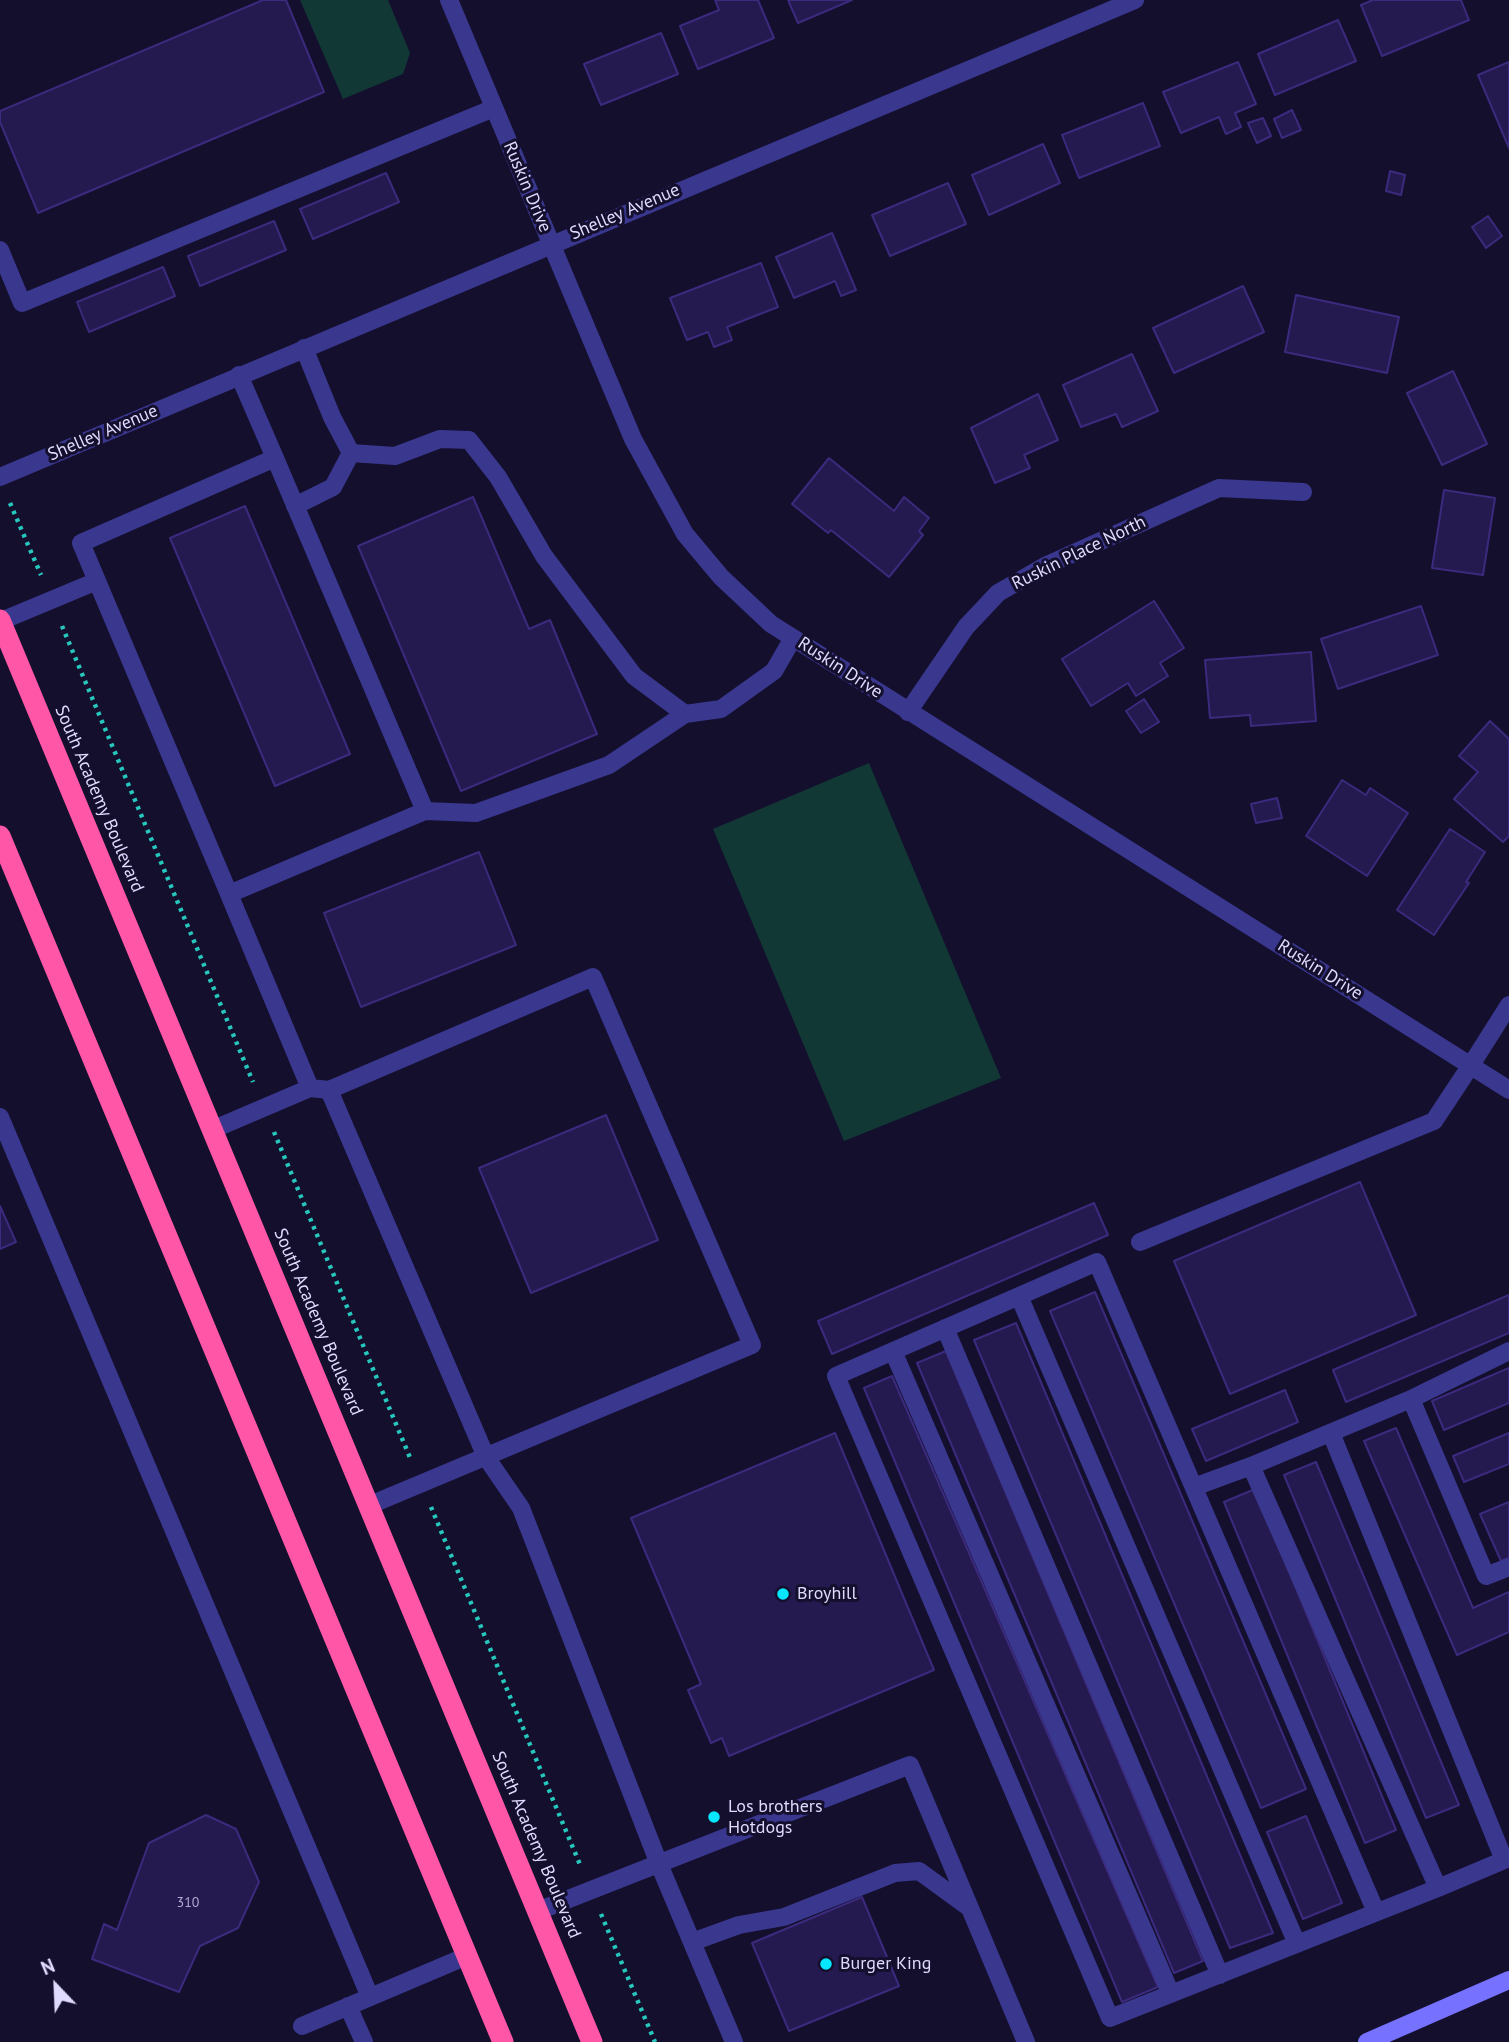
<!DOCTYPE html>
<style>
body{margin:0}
#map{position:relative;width:1509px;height:2042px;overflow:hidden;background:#140f2d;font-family:"PT Sans",sans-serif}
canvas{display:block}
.north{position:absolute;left:21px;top:1951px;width:70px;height:70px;-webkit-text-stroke:5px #140f2d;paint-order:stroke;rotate:337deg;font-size:19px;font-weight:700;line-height:28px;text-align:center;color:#dfdbff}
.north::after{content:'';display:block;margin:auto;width:24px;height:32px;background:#dfdbff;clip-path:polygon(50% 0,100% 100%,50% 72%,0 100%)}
</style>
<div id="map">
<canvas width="1509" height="2042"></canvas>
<div class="north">N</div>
</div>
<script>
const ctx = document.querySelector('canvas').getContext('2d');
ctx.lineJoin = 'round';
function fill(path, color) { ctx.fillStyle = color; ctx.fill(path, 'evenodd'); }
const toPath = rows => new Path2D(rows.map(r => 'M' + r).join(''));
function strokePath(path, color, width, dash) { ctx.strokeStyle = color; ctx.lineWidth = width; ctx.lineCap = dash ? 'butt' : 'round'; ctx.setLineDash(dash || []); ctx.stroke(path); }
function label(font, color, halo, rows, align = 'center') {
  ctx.font = font + ' "PT Sans",sans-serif'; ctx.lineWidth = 6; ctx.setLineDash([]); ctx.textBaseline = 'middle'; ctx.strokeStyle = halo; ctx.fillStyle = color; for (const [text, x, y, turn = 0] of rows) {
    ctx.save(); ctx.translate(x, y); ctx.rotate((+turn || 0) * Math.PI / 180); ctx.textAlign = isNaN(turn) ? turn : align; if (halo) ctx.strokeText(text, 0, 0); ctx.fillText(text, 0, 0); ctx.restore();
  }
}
fill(toPath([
 [300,0,388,0,410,53,403,74,343,99],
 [869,763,1001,1078,844,1141,713,829]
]), '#123836');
const building = toPath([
 [263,0,286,0,324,92,38,213,0,122,0,111,263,0],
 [715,0,758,0,774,38,698,69,680,26,719,10,715,0],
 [788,0,852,0,798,23,788,0],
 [1373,0,1461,0,1469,20,1382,56,1361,5,1373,0],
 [1338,20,1356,61,1275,95,1258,54,1338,20],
 [661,33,678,74,601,105,584,64,661,33],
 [1238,62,1256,104,1235,113,1241,127,1226,134,1219,117,1181,133,1163,92,1238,62],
 [1509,62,1509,148,1478,75,1509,62],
 [1143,103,1160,146,1079,178,1062,135,1143,103],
 [1292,110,1301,130,1282,138,1274,119,1292,110],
 [1263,118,1271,136,1257,143,1248,123,1263,118],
 [1043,144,1060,183,989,215,972,175,1043,144],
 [1390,171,1405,175,1401,195,1386,191,1390,171],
 [386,173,399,202,313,239,300,209,386,173],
 [948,183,966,224,890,256,872,215,948,183],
 [1488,216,1502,236,1486,248,1472,227,1488,216],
 [274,221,286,250,200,286,188,256,274,221],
 [832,233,856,290,841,296,835,281,794,298,776,257,832,233],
 [761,263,778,307,727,327,732,340,714,347,708,332,687,340,670,298,761,263],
 [163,267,175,296,89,332,77,302,163,267],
 [1243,286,1264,332,1174,373,1153,328,1243,286],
 [1296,295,1399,317,1387,373,1285,352,1296,295],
 [1132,354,1158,411,1122,427,1116,414,1081,427,1063,385,1132,354],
 [1453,371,1487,444,1442,465,1407,393,1453,371],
 [1038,394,1058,440,1024,455,1030,468,995,483,971,428,1038,394],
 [829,458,894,511,904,497,929,518,919,531,923,535,889,577,831,530,828,533,792,504,829,458],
 [1444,490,1495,498,1483,575,1432,568,1444,490],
 [473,497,529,629,550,620,597,734,461,791,358,546,473,497],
 [245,506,350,754,275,786,170,538,245,506],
 [1154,601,1184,648,1160,663,1168,676,1136,696,1128,683,1091,706,1062,659,1154,601],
 [1421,606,1438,655,1338,689,1321,639,1421,606],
 [1311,652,1316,721,1251,726,1250,715,1210,718,1205,660,1311,652],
 [1144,699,1159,722,1141,733,1126,711,1144,699],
 [1490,721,1509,739,1509,836,1503,842,1454,799,1478,772,1459,756,1490,721],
 [1342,780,1366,795,1370,788,1408,813,1367,876,1306,836,1342,780],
 [1277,798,1282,818,1256,823,1251,804,1277,798],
 [1450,829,1485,852,1466,882,1469,883,1434,935,1397,910,1450,829],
 [479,852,516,945,361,1007,324,913,479,852],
 [606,1115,658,1240,531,1293,479,1168,606,1115],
 [1360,1182,1416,1315,1230,1394,1174,1261,1360,1182],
 [1094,1203,1108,1235,832,1354,818,1321,1094,1203],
 [0,1206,16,1242,0,1249,0,1206],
 [1095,1292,1306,1789,1261,1808,1050,1311,1095,1292],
 [1509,1295,1509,1333,1346,1402,1333,1370,1509,1295],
 [1016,1323,1273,1933,1230,1948,974,1340,1016,1323],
 [946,1351,1203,1961,1174,1973,917,1363,946,1351],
 [1509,1368,1509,1403,1444,1430,1432,1401,1509,1368],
 [892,1376,1158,1987,1122,2002,864,1388,892,1376],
 [1285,1390,1298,1422,1206,1461,1192,1429,1285,1390],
 [1396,1428,1473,1608,1509,1592,1509,1632,1457,1655,1364,1441,1396,1428],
 [835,1433,934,1670,729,1756,722,1738,711,1743,688,1690,701,1684,631,1518,835,1433],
 [1509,1433,1509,1464,1464,1482,1453,1456,1509,1433],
 [1316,1462,1459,1805,1426,1818,1284,1475,1316,1462],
 [1255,1489,1396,1830,1365,1843,1224,1502,1255,1489],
 [1509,1502,1509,1558,1501,1561,1480,1514,1509,1502],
 [206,1815,236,1829,259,1882,238,1928,200,1946,179,1992,92,1959,104,1924,117,1930,149,1843,206,1815],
 [1306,1816,1342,1903,1303,1919,1267,1832,1306,1816],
 [862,1897,899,1986,789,2031,752,1943,862,1897]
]);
fill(building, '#251a4f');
strokePath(building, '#3b2a7d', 2);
strokePath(toPath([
 [10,503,41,575],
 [62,626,253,1082],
 [274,1132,411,1460],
 [431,1507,581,1867],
 [601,1914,655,2042]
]), '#27c7bd', 4.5, [3.5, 5]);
strokePath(toPath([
 [0,250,22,303,494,108],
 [304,348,332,417,351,453,395,456,440,439,469,440,498,477,544,556,634,676,685,714,721,709,774,671,793,638],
 [239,375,275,458,425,811,229,894,81,543,275,458],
 [295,506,333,487,351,453],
 [1,621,97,581],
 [425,811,476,813,609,765,685,714],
 [229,894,310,1088,329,1090,593,977,752,1345,370,1505],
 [329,1090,486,1457,521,1508,659,1864,734,2042],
 [0,1117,370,1997],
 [214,1129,310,1088],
 [1140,1242,1434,1121,1471,1065],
 [1019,1296,1297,1944],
 [945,1328,1220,1975],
 [893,1351,1171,1994],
 [1411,1399,1486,1576,1509,1567],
 [1331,1433,1504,1860],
 [1194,1487,1251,1466],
 [1438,1888,1251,1466,1411,1399,1509,1351],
 [538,1911,910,1765,1026,2042],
 [1376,1912,1097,1262,836,1376,1110,2018,1438,1888,1509,1858],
 [692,1942,739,1925,784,1917,895,1873,919,1871,967,1906],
 [348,2006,364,2042],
 [302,2026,467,1956]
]), '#3a378f', 18);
strokePath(toPath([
 [449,0,633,439,685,534,721,577,771,624,1509,1090],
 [0,477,1135,0],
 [908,712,966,627,998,593,1045,566,1219,488,1303,492],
 [1471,1065,1509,1005]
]), '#3a378f', 18);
strokePath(toPath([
 [1367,2042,1509,1980]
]), '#7672ff', 18);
strokePath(toPath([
 [0,620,592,2042],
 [0,836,503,2042]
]), '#ff56a7', 21);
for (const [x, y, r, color] of [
 [783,1594,7,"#07e6ff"],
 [714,1817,7,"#07e6ff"],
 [826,1964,7,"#07e6ff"]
]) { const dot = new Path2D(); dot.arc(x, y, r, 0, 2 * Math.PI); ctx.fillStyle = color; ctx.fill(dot); strokePath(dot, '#140f2d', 2.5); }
label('14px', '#b0abd3', null, [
 ["310",188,1903]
]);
label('18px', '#dfdbff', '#140f2d', [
 ["Ruskin Drive",527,187,67],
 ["Shelley Avenue",625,212,-23],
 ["Shelley Avenue",103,433,-23],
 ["Ruskin Place North",1079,553,-26],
 ["Ruskin Drive",840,668,33],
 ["South Academy Boulevard",99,799,67],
 ["Ruskin Drive",1320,970,32],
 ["South Academy Boulevard",318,1322,67],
 ["South Academy Boulevard",536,1845,67]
]);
label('18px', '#dfdbff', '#140f2d', [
 ["Broyhill",797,1594],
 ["Los brothers",728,1807],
 ["Hotdogs",728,1828],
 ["Burger King",840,1964]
], 'left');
</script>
